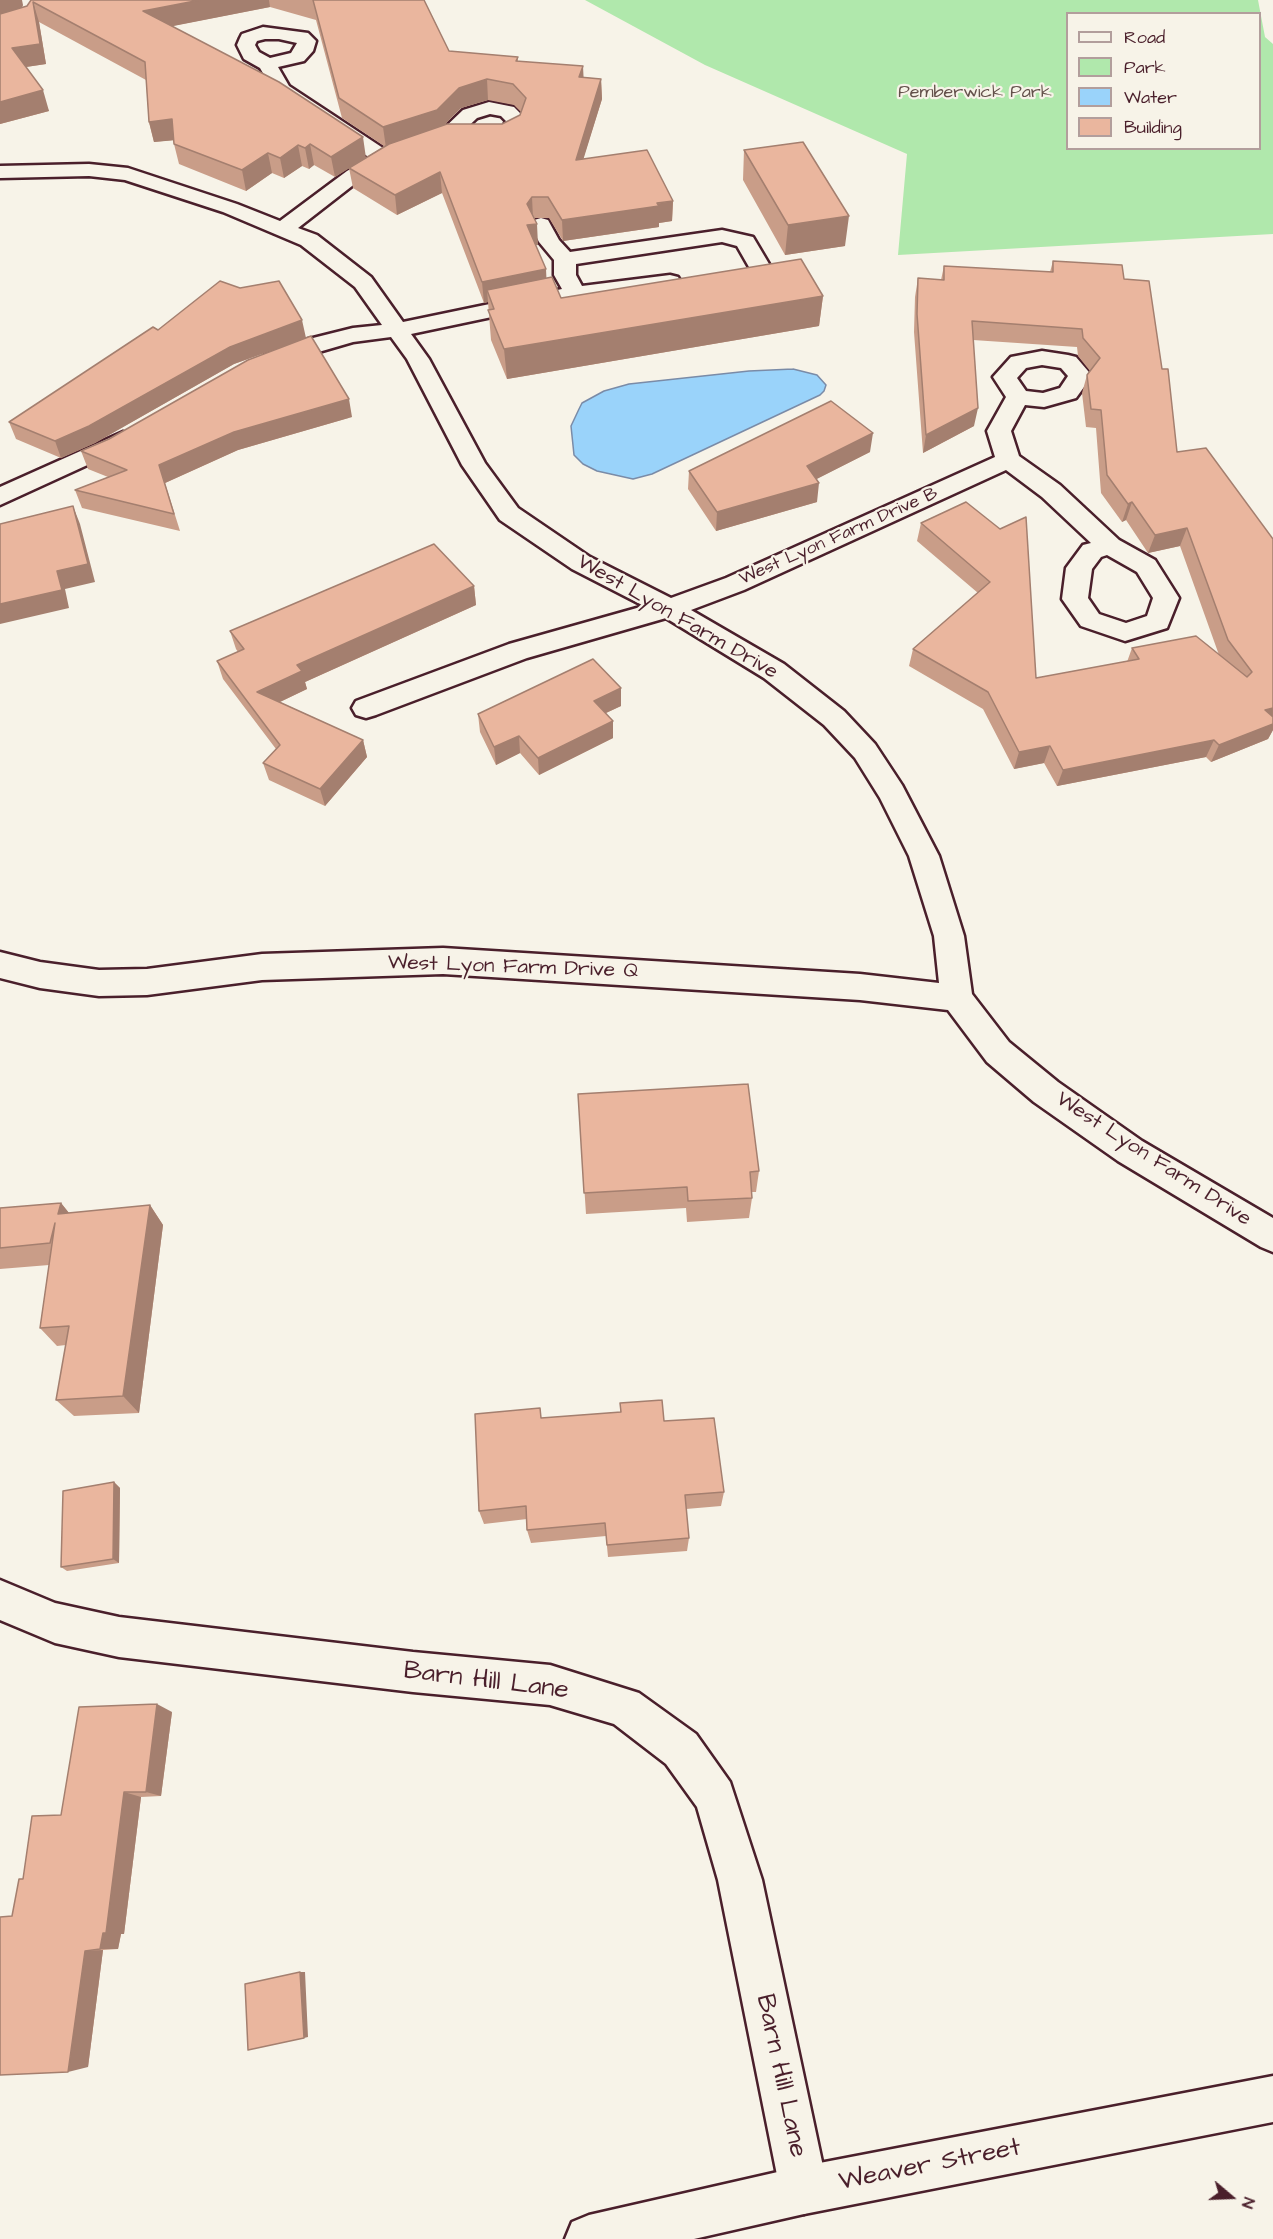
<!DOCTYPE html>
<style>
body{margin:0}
#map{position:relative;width:1273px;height:2239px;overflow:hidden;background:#f7f3e8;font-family:"Architects Daughter",sans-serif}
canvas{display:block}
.legend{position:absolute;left:1066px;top:12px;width:195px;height:138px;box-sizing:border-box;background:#f7f3e8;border:2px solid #b29e9c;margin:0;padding:8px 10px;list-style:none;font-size:18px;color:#4a1f2b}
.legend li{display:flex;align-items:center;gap:12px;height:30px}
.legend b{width:30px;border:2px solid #b29e9c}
.north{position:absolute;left:1201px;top:2167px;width:60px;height:60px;-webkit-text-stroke:4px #f7f3e8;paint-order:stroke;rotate:109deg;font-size:16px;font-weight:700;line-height:24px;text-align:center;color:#4a1f2b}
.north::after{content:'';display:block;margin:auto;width:21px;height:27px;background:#4a1f2b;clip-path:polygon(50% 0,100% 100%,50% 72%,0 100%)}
</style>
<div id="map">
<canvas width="1273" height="2239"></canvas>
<ul class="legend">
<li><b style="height:8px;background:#f7f3e8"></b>Road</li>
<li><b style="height:16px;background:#b0e8ac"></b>Park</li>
<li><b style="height:16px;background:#9ad3fa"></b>Water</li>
<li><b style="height:16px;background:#eab69e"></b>Building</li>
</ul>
<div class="north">N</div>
</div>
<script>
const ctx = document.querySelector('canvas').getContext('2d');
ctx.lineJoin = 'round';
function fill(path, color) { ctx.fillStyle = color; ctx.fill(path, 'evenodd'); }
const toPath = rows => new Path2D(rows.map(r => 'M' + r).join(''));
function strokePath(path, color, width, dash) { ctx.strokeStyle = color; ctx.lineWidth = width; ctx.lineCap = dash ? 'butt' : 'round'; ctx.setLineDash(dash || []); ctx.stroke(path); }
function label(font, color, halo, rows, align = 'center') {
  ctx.font = font + ' "Architects Daughter",sans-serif'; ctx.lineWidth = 4.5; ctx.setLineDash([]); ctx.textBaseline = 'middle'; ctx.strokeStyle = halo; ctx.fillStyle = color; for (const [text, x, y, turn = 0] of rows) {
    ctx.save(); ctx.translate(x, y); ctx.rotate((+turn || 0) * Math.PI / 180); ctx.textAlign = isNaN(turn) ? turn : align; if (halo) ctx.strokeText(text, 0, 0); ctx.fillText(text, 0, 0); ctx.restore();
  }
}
fill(toPath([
 [585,0,1258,0,1265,37,1273,44,1273,234,898,255,907,154,705,65],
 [1068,14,1260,14,1260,148,1068,148]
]), '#b0e8ac');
const water = toPath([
 [793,369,817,375,826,385,824,391,820,395,652,474,633,479,597,471,583,464,574,455,571,426,579,409,582,403,604,391,629,384,749,371,793,369]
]);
fill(water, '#9ad3fa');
strokePath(water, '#7a8ba7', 1.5);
const minor = toPath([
 [263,27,308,33,316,41,313,51,304,61,278,67,289,86,386,150,416,140,423,142,426,146,423,150,391,162,361,179,298,228,317,235,371,277,403,322,562,289,554,275,554,260,539,242,530,224,534,220,541,218,548,220,559,240,570,252,722,230,753,237,772,269,769,274,753,274,737,246,722,242,576,264,576,275,582,286,670,275,678,277,681,282,678,287,670,289,563,302,411,334,429,359,485,463,518,508,590,557,671,598,726,578,995,457,987,431,1006,397,993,377,1011,357,1042,351,1068,355,1076,357,1088,371,1092,376,1076,398,1044,407,1025,405,1011,431,1019,456,1060,485,1119,540,1155,560,1179,598,1167,628,1125,641,1081,626,1062,599,1066,568,1083,545,1091,543,1042,497,1006,470,744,590,691,610,784,664,844,711,875,744,902,785,939,856,964,936,972,994,1009,1042,1058,1082,1142,1141,1273,1218,1273,1252,1261,1247,1118,1161,1034,1102,987,1062,948,1010,860,1000,443,974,262,980,147,995,99,996,40,988,0,978,0,952,40,962,99,970,147,969,262,954,443,948,860,974,939,983,934,936,909,856,880,798,855,758,824,725,764,678,666,618,527,658,376,715,366,718,356,715,352,708,356,701,509,644,644,606,572,569,500,520,462,465,407,359,391,337,353,342,274,365,266,363,263,358,266,353,289,344,353,328,382,325,355,287,301,245,223,212,125,180,89,176,0,178,0,166,89,164,128,168,237,204,280,221,347,171,370,158,275,94,260,68,244,59,237,45,240,38,242,34,263,27],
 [265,39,279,39,297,43,291,53,270,58,259,52,255,45,257,41,265,39],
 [1042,365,1061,368,1068,376,1060,388,1043,393,1026,391,1017,378,1026,368,1042,365],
 [1107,555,1137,572,1153,598,1147,616,1126,623,1099,614,1088,598,1092,569,1101,557,1107,555],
 [489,102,514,107,523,116,526,120,519,135,496,144,477,141,474,137,477,133,493,132,503,127,506,121,501,116,490,114,477,118,454,140,440,140,437,136,440,132,463,110,489,102],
 [123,432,131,435,135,440,131,445,0,505,0,487,123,432],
 [0,1580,55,1603,119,1617,413,1652,550,1665,639,1693,696,1734,730,1782,762,1880,828,2190,821,2207,804,2214,787,2207,780,2190,718,1880,697,1807,666,1764,614,1724,550,1705,413,1692,119,1657,55,1643,0,1620,0,1580]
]);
const tertiary = toPath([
 [1273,2076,1273,2122,804,2214,694,2239,565,2239,572,2222,589,2215,804,2166,1273,2076]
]);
strokePath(minor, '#4a1f2b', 5);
strokePath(tertiary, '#4a1f2b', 5);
fill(minor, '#f7f3e8');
fill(tertiary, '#f7f3e8');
fill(toPath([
 [0,0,23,5,22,8,27,6,31,0,424,0,449,51,518,57,518,62,583,66,583,77,601,79,602,99,583,159,673,201,672,221,659,223,659,227,563,241,549,218,534,218,538,245,535,245,546,278,561,298,823,296,819,326,507,379,491,340,488,302,484,303,442,193,397,215,353,188,349,168,335,177,314,165,309,169,302,166,284,178,272,173,246,191,179,164,173,140,154,142,149,122,146,80,39,22,46,64,26,67,49,111,0,124],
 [270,7,316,20,342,118,384,146,366,158,172,26],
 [488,100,514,105,521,112,520,115,502,124,444,125,461,108],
 [744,150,845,246,785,255,743,180],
 [1053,261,1124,279,1162,369,1177,452,1273,539,1273,730,1268,739,1211,762,1206,757,1057,786,1044,763,1014,769,983,709,909,666,913,649,978,593,917,541,921,523,966,502,1036,678,1127,662,1132,648,1219,655,1180,546,1148,553,1126,520,1122,522,1101,493,1096,428,1086,427,1082,393,1087,375,1090,371,1078,356,1077,347,973,340,974,426,923,453,914,332,915,297,918,278,941,280,944,266,1050,272],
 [158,330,306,338,234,364,95,443,61,458,16,439,9,422],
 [352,417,238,450,165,483,180,531,82,508,75,490,108,477,88,469,81,451],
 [870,452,816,479,817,502,716,531,688,489,689,471],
 [474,586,476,605,305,682,307,689,280,702,363,740,367,757,325,806,269,780,263,763,276,749,223,679,217,661,238,652,236,649,230,631],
 [621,688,621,706,606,713,613,738,539,775,520,753,496,765,480,732,478,714],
 [578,1094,759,1171,756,1192,752,1192,752,1198,749,1218,687,1222,686,1208,586,1214],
 [61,1203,69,1213,150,1205,163,1225,139,1413,74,1416,56,1400,66,1345,57,1346,40,1328,49,1265,0,1269,0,1208],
 [620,1403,664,1421,724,1492,721,1506,686,1509,689,1538,687,1551,608,1557,606,1536,531,1543,527,1530,527,1519,484,1524,479,1511,542,1418,620,1412],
 [114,1482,120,1488,119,1563,67,1571,61,1567],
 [172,1712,161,1796,141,1797,124,1934,121,1934,118,1949,103,1950,88,2067,12,1916,23,1879,61,1815]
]), '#c99d88');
fill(toPath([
 [0,0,22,0,23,5,18,14,0,21],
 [200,0,269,0,270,7,148,31,143,11],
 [33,2,39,22,46,64,19,68,12,48],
 [583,66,584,86,579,77],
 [487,79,488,100,461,108,439,130,386,148,383,127,459,88],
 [601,79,602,99,577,180,576,160],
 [43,90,49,111,0,124,0,102],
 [172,119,177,140,154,142,149,122],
 [363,137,366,158,335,177,331,157],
 [310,144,314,165,309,169,305,148],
 [298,145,302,166,284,178,280,158],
 [268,153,272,173,246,191,242,170],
 [440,172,442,193,397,215,395,195],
 [532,197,533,218,527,204],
 [673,201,672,221,659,223,659,227,563,241,562,220],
 [849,216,845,246,785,255,788,225],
 [537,224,538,245,528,246,527,225],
 [546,269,547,290,487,290,488,302,484,303,482,282],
 [823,296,819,326,507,379,504,349],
 [302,320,306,338,234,364,95,443,61,458,55,441,230,347],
 [349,399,352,417,238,450,165,483,159,465,234,432],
 [978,408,974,426,923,453,926,435],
 [873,433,870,452,805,485,807,466],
 [819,483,817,502,716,531,717,512],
 [1132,502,1126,520,1122,522,1128,504],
 [73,506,80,524,95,582,65,589,69,608,0,624,0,604,57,571],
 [1187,528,1180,546,1148,553,1155,535],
 [474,586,476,605,305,682,307,689,263,710,257,692,297,665],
 [621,688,621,706,595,718,594,701],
 [1273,708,1273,730,1268,739,1211,762,1219,745,1265,710],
 [613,721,613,738,539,775,538,758],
 [519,736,520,753,496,765,494,747],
 [363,740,367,757,325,806,320,789],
 [1214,740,1206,757,1057,786,1063,770],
 [1050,746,1044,763,1014,769,1019,752],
 [61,1203,77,1223,58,1214],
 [150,1205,163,1225,139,1413,123,1396],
 [114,1482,120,1488,119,1563,113,1559],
 [157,1704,172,1712,161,1796,146,1792],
 [124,1792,141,1797,124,1934,121,1934,118,1949,100,1949],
 [103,1950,88,2067,68,2072,85,1951],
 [300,1972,305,1972,308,2037,304,2038]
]), '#a47f6f');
const building = toPath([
 [31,0,200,0,143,11,279,82,363,137,331,157,310,144,305,148,298,145,280,158,268,153,242,170,174,144,172,119,149,122,145,62,33,2,40,44,12,48,43,90,0,102,0,14,27,6,31,0],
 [313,0,424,0,449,51,518,57,516,61,583,66,579,77,601,79,576,160,647,150,673,201,657,203,659,206,562,220,548,197,532,197,527,204,537,224,527,225,546,269,482,282,440,172,395,195,349,168,389,144,447,124,502,124,520,115,526,98,513,84,487,79,459,88,437,110,383,127,339,98,313,0],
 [803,142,849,216,788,225,744,150,803,142],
 [801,259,823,296,504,349,488,310,494,309,487,290,552,277,561,298,801,259],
 [1053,261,1122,265,1124,279,1149,281,1162,369,1168,369,1177,452,1206,448,1273,539,1273,708,1265,710,1273,717,1273,724,1219,745,1214,740,1063,770,1050,746,1019,752,988,692,913,649,990,582,921,523,966,502,1000,529,1026,517,1036,678,1139,659,1132,648,1196,636,1247,677,1252,672,1228,640,1187,528,1155,535,1132,502,1128,504,1107,475,1101,410,1091,409,1087,375,1100,358,1083,338,1082,329,972,321,978,408,926,435,917,314,918,278,944,280,944,266,1053,272,1053,261],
 [220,281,240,288,279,281,302,320,230,347,89,426,55,441,9,422,153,327,158,330,220,281],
 [311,336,349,399,234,432,159,465,174,514,75,490,127,470,81,451,109,439,248,360,311,336],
 [831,401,873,433,807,466,819,483,717,512,689,471,831,401],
 [73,506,88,564,57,571,62,590,0,604,0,524,73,506],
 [434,544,474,586,297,665,302,671,257,692,363,740,320,789,263,763,280,745,217,661,244,649,230,631,434,544],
 [593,659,621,688,594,701,613,721,538,758,519,736,494,747,478,714,593,659],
 [748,1084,759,1171,750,1172,752,1198,688,1201,687,1187,584,1193,578,1094,748,1084],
 [61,1203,58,1214,150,1205,123,1396,56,1400,69,1326,40,1328,55,1223,50,1243,0,1248,0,1208,61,1203],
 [662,1400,664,1421,714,1418,724,1492,685,1495,689,1538,607,1545,605,1523,527,1530,526,1506,479,1511,475,1414,540,1408,541,1418,621,1412,620,1403,662,1400],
 [114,1482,113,1559,61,1567,63,1491,114,1482],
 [157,1704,146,1792,124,1792,106,1933,103,1933,100,1949,85,1951,68,2072,0,2075,0,1917,12,1916,19,1879,23,1879,32,1816,61,1815,79,1707,157,1704],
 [300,1972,304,2038,248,2050,245,1984,300,1972]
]);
fill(building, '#eab69e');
strokePath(building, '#a47f6f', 1.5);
label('18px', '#64514b', '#f7f3e8', [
 ["Pemberwick Park",975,93]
]);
label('18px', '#4a1f2b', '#f7f3e8', [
 ["West Lyon Farm Drive B",839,537,-24]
]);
label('21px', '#4a1f2b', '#f7f3e8', [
 ["West Lyon Farm Drive",677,618,30],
 ["West Lyon Farm Drive Q",513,968,2],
 ["West Lyon Farm Drive",1153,1160,33]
]);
label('26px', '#4a1f2b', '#f7f3e8', [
 ["Barn Hill Lane",486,1682,7],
 ["Barn Hill Lane",780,2076,78],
 ["Weaver Street",930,2166,-11]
]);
</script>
